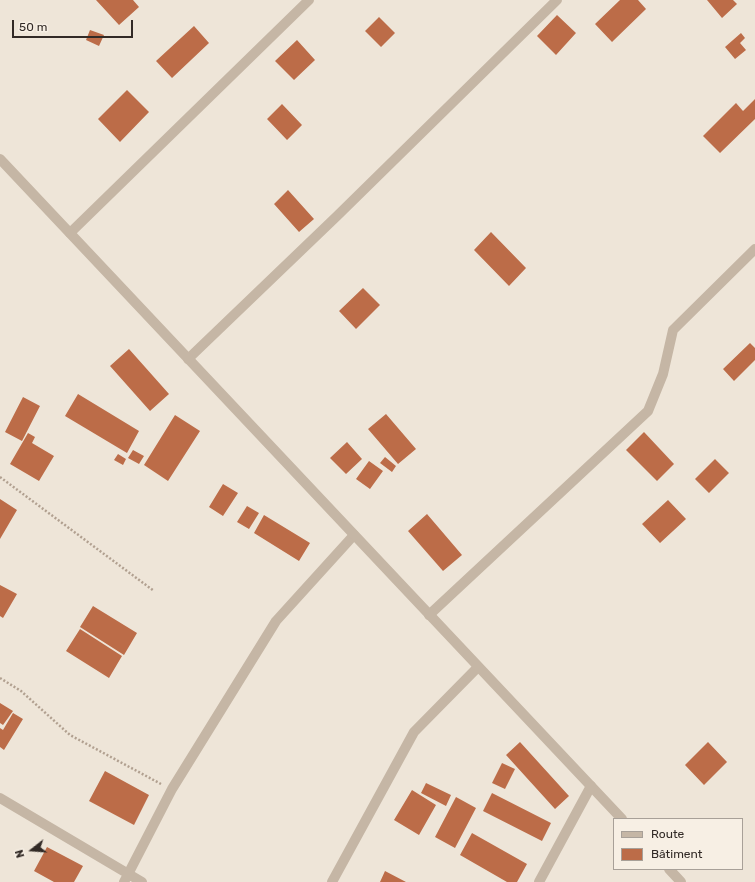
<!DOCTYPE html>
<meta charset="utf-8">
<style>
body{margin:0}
#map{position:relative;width:755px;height:882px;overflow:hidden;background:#eee5d8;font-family:Rubik,sans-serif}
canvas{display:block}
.legend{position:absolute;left:613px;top:818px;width:130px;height:52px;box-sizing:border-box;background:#f7efe4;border:1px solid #a8a098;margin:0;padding:5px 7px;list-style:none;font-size:12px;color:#322a26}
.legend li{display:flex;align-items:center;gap:8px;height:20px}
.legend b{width:20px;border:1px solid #a8a098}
.north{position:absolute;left:12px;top:830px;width:40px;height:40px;-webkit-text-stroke:3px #f7efe4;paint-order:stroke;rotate:253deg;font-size:11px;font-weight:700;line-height:16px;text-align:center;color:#322a26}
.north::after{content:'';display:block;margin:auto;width:14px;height:18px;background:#322a26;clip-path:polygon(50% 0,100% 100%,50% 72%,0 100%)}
.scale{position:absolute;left:12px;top:20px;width:121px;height:18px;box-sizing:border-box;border:2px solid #322a26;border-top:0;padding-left:5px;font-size:12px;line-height:14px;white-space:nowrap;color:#322a26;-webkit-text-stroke:3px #f7efe4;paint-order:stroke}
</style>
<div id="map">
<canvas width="755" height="882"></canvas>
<ul class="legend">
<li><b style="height:5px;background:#c5b6a5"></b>Route</li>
<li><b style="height:11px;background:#bc6c48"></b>Bâtiment</li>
</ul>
<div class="north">N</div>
<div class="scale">50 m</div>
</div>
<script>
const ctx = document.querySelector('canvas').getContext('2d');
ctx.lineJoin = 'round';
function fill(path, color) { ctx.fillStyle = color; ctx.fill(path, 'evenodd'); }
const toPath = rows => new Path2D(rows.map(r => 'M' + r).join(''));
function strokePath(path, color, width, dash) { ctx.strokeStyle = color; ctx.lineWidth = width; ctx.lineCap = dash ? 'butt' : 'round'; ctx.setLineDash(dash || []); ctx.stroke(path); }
fill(toPath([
 [96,0,133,0,139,7,119,25],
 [620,0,638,0,646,9,612,42,595,24],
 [707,0,733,0,737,4,722,18],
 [557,15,576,33,556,55,537,36],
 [379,17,395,33,381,47,365,31],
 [194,26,209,43,172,78,156,61],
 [90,30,104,35,99,46,86,40],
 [741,33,745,38,740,43,746,50,735,59,725,47],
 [297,40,315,60,294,80,275,61],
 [127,90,149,112,120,142,98,119],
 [755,99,755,119,720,153,703,136,736,103,743,111],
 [282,104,302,125,287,140,267,119],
 [288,190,314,219,299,232,274,204],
 [491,232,526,268,509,286,474,250],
 [363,288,380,305,356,329,339,311],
 [750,343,755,348,755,360,734,381,723,369],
 [129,349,169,394,150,411,110,366],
 [78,394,139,431,127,453,65,416],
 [23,397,40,406,22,441,5,432],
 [386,414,416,449,398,464,368,429],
 [175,415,200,431,168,481,144,465],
 [644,432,674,464,657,481,626,450],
 [28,433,35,437,32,443,54,456,39,481,10,464],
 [347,442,362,459,346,474,330,458],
 [133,450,144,456,139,464,128,458],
 [118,454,126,459,123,465,114,460],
 [385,457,396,466,392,472,380,463],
 [715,459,729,473,709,493,695,479],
 [369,461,383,471,370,489,356,479],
 [223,484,238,493,223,516,209,507],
 [0,499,17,510,0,539],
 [668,500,686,519,660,543,642,524],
 [247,506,259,513,249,529,237,522],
 [427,514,462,555,443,571,408,531],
 [264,515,310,543,299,561,254,533],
 [0,585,17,594,3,618,0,616],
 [93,606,137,633,124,655,80,627],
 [80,629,122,656,109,678,66,651],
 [0,703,13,711,3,725,0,723],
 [13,713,23,719,4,750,0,747,0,728,3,730],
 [520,742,569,796,555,809,506,755],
 [708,742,727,762,704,785,685,765],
 [502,763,515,769,505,789,492,783],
 [105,771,149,795,134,825,89,801],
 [426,783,451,795,446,806,421,793],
 [412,790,436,805,419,835,394,820],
 [492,793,551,823,542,841,483,811],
 [456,797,476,808,455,848,435,837],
 [472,833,527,864,517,882,507,882,460,855],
 [47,847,83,866,74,882,54,882,34,871],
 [385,871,406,882,380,882]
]), '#bc6c48');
strokePath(toPath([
 [0,477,154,591],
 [0,678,21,691,70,735,161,784]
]), '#b1a090', 2.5, [2, 2]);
strokePath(toPath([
 [70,233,309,0],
 [188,359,337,216,557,0],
 [429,615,648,411,663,374,673,330,755,249],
 [0,798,142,882],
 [124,882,172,789,276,621,354,535],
 [332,882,414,732,478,667],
 [539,882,591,786]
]), '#c5b6a5', 10);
strokePath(toPath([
 [0,159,622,819],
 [669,869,681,882]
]), '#c5b6a5', 10);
</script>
